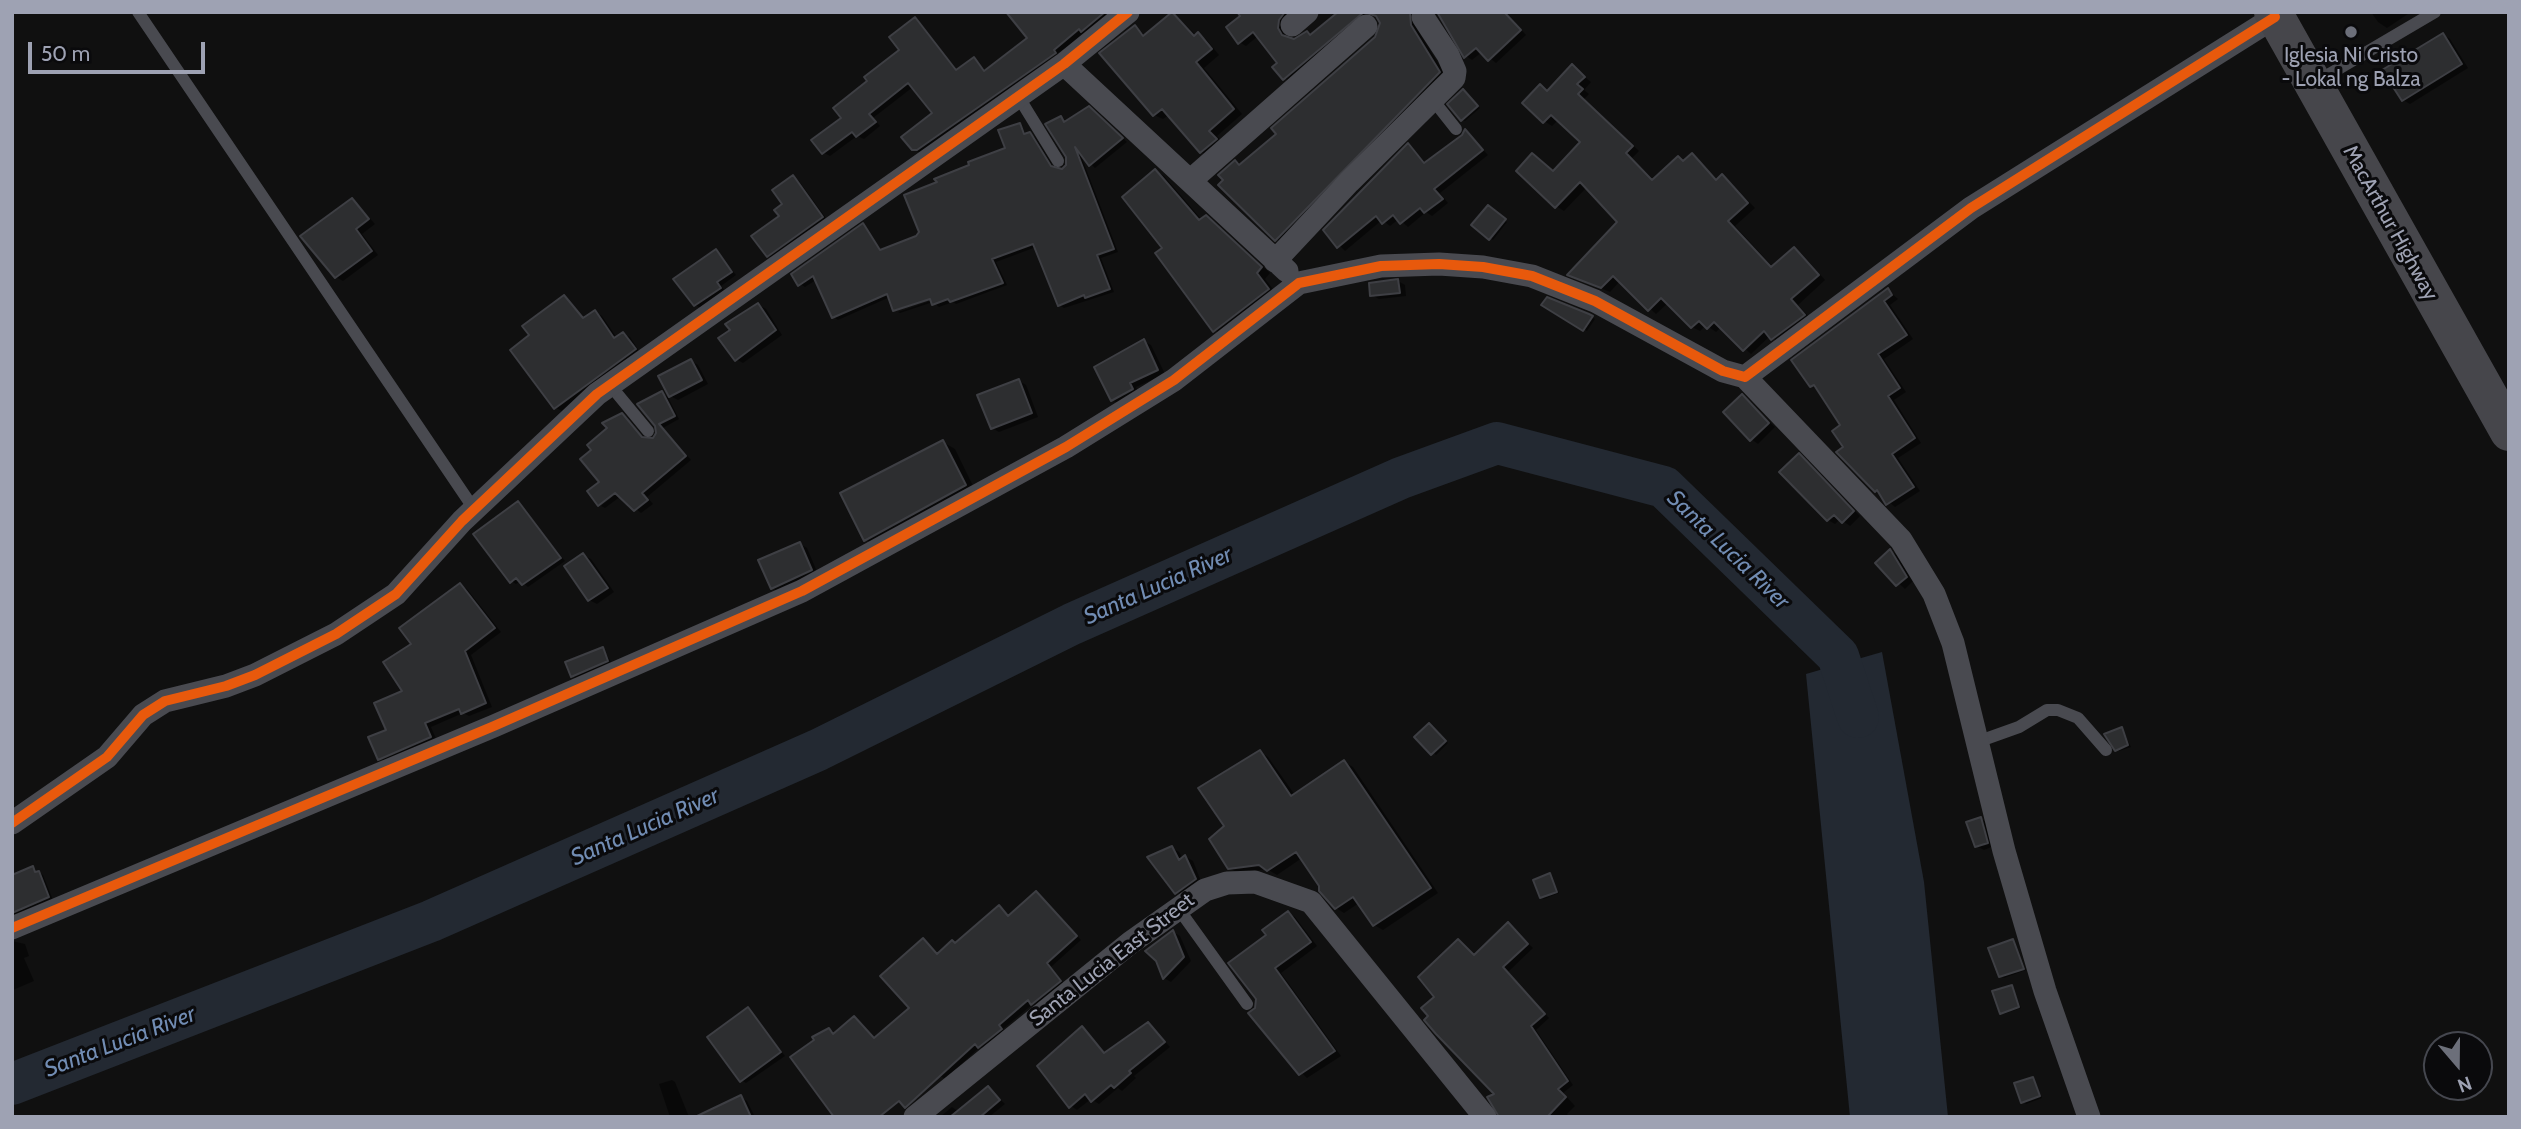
<!DOCTYPE html>
<style>
body{margin:0}
#map{position:relative;width:2521px;height:1129px;overflow:hidden;background:#101010;font-family:Cabin,sans-serif}
canvas{display:block}
.frame{position:absolute;inset:0;border:14px solid #9ea2b3;pointer-events:none}
.north{position:absolute;left:2423px;top:1031px;width:70px;height:70px;box-sizing:border-box;background:#0a0a0c;border:2px solid #45474f;border-radius:50%;rotate:160deg;font-size:19px;font-weight:700;line-height:28px;text-align:center;color:#9ea2b3}
.north::after{content:'';display:block;margin:auto;width:24px;height:32px;background:#6c6f7a;clip-path:polygon(50% 0,100% 100%,50% 72%,0 100%)}
.scale{position:absolute;left:28px;top:42px;width:177px;height:32px;box-sizing:border-box;border:4px solid #9ea2b3;border-top:0;padding-left:9px;font-size:21px;line-height:24px;white-space:nowrap;color:#9ea2b3;-webkit-text-stroke:5px #0a0a0c;paint-order:stroke}
</style>
<div id="map">
<canvas width="2521" height="1129"></canvas>
<div class="frame"></div>
<div class="north">N</div>
<div class="scale">50 m</div>
</div>
<script>
const ctx = document.querySelector('canvas').getContext('2d');
ctx.lineJoin = 'round';
function fill(path, color) { ctx.fillStyle = color; ctx.fill(path, 'evenodd'); }
const toPath = rows => new Path2D(rows.map(r => 'M' + r).join(''));
function strokePath(path, color, width, dash) { ctx.strokeStyle = color; ctx.lineWidth = width; ctx.lineCap = dash ? 'butt' : 'round'; ctx.setLineDash(dash || []); ctx.stroke(path); }
function label(font, color, halo, rows, align = 'center') {
  ctx.font = font + ' Cabin,sans-serif'; ctx.lineWidth = 6; ctx.setLineDash([]); ctx.textBaseline = 'middle'; ctx.strokeStyle = halo; ctx.fillStyle = color; for (const [text, x, y, turn = 0] of rows) {
    ctx.save(); ctx.translate(x, y); ctx.rotate((+turn || 0) * Math.PI / 180); ctx.textAlign = isNaN(turn) ? turn : align; if (halo) ctx.strokeText(text, 0, 0); ctx.fillText(text, 0, 0); ctx.restore();
  }
}
fill(toPath([
 [1882,652,1924,882,1948,1117,1850,1117,1806,674]
]), '#232932');
fill(toPath([
 [1008,12,1115,12,920,153,913,149,934,114,913,87,873,118,880,126,864,139,857,136,830,156,824,153,869,81,902,50,915,19,958,71,974,59,986,71,1029,38],
 [1236,12,1294,12,1284,32,1287,38,1294,41,1307,33,1312,35,1340,12,1418,12,1417,29,1446,76,1282,243,1276,239,1235,162,1242,166,1278,134,1377,38,1382,24,1376,16,1364,18,1290,83,1274,67,1279,63,1258,36,1246,46,1239,42,1240,18],
 [1438,12,1505,12,1526,35,1496,63,1482,52,1472,60,1466,56],
 [2371,12,2411,12,2387,28,2378,22],
 [1173,13,1197,36,1206,39,1219,55,1204,68,1242,114,1217,136,1224,144,1210,157,1201,152,1169,115,1163,119,1154,115,1135,27,1146,36],
 [2443,35,2450,39,2468,68,2410,104,2403,100],
 [1572,67,1591,82,1584,90,1589,94,1584,99,1639,151,1632,158,1654,180,1678,158,1685,162,1692,156,1718,180,1722,176,1729,181,1755,208,1735,226,1773,267,1794,249,1801,253,1825,280,1798,305,1811,319,1780,343,1770,336,1751,354,1721,327,1716,332,1706,325,1700,331,1692,327,1668,303,1656,314,1620,281,1610,292,1576,278,1620,222,1587,187,1564,211,1556,206,1532,155,1554,172,1582,142,1558,120,1552,126,1544,121,1540,87,1549,91],
 [1466,93,1480,108,1465,121,1462,120],
 [1094,111,1127,142,1095,168,1080,153,1118,252,1101,258,1114,292,1064,308,1059,305,1036,247,996,262,1007,285,956,304,953,302,939,307,933,302,900,313,898,312,939,298,938,295,896,311,890,297,838,320,833,317,816,280,805,287,800,284,863,226,882,251,918,238,1007,149,1019,125,1027,135,1035,137,1056,171,1064,169,1069,160,1061,118,1067,122],
 [1466,132,1488,155,1440,193,1448,203,1432,216,1426,212,1408,227,1399,219,1390,226,1382,220,1345,251,1325,231,1408,145,1426,163],
 [1156,171,1164,176,1202,220,1206,217,1215,222,1270,273,1265,279,1277,294,1223,335,1214,330,1165,248],
 [793,177,799,181,828,221,774,259,768,256],
 [353,200,375,224,362,234,378,255,343,281,336,277],
 [1491,209,1507,222,1493,240,1490,238],
 [716,251,736,275,721,286,726,292,701,308,695,305],
 [1398,281,1405,285,1406,296,1379,299,1372,295],
 [1888,290,1898,299,1890,305,1913,339,1884,359,1906,392,1894,400,1921,443,1898,458,1920,491,1895,507,1876,491,1845,447,1843,425,1820,391,1811,386],
 [564,297,585,319,595,312,602,316,617,338,623,334,630,337,641,354,562,411,556,408,532,335],
 [759,305,766,309,782,335,743,363,736,359],
 [1544,305,1592,317,1595,319,1587,331],
 [1143,341,1151,345,1165,374,1136,387,1139,393,1119,404,1112,400],
 [691,361,698,365,708,384,678,400,670,396],
 [1019,381,1026,385,1038,417,999,432,992,428],
 [662,393,668,397,679,419,663,428,691,460,647,497,653,504,641,513,621,496,605,508,601,506,623,488,602,482,593,450,621,415,645,439,654,440,658,434],
 [1742,396,1775,427,1758,444,1751,439],
 [943,442,955,449,976,492,877,546,866,540],
 [1799,455,1860,516,1850,526,1840,519,1835,524,1828,520],
 [518,503,565,561,528,587,521,581,516,584,511,581],
 [800,544,807,548,818,574,779,592,772,588],
 [1890,551,1897,555,1913,581,1905,589,1877,563],
 [583,555,591,559,614,592,597,604,589,600],
 [460,585,467,589,501,632,471,655,492,707,469,716,463,713,431,727,437,741,386,762,379,758,404,692,414,645],
 [603,649,611,662,575,678,572,676],
 [1432,727,1448,743,1436,755,1417,737],
 [2122,729,2131,747,2119,751,2116,749],
 [1260,752,1268,757,1295,795,1344,762,1353,767,1438,893,1383,930,1374,925,1359,903,1344,913,1336,908,1302,858,1277,875,1267,869,1238,873,1229,868,1226,826],
 [1981,819,1988,823,1994,846,1984,850,1976,846],
 [1172,848,1179,852,1183,859,1186,857,1193,861,1202,884,1184,897,1177,892],
 [33,868,43,875,53,900,12,917,12,876],
 [1550,875,1559,893,1544,899,1541,897],
 [1036,893,1081,940,1051,967,1065,985,1038,1007,1033,1004,1003,1029,1006,1033,985,1050,980,1047,945,1079,939,1075,878,1117,829,1030,836,1034,855,1018,875,1039,911,1008,923,940,939,954,956,944,1000,907,1010,916],
 [1288,913,1295,917,1317,946,1281,973,1341,1056,1307,1078,1280,1052,1251,1013,1256,1009,1268,935],
 [1508,924,1533,948,1508,972,1549,1018,1536,1030,1573,1085,1563,1093,1575,1106,1567,1114,1570,1117,1512,1117,1437,997,1458,942,1475,956],
 [1173,932,1180,936,1191,961,1171,982,1164,978],
 [12,941,25,944,29,956,24,958,34,981,13,990],
 [2013,941,2026,970,2004,978,2000,976],
 [2012,987,2021,1008,2004,1014,2001,1012],
 [748,1009,785,1056,746,1083,741,1080],
 [1149,1024,1170,1047,1134,1076,1136,1078,1122,1091,1118,1088,1099,1104,1091,1099,1077,1110,1071,1106,1082,1028,1106,1054],
 [2033,1078,2042,1098,2026,1104,2023,1102],
 [672,1080,675,1082,689,1117,670,1117,659,1084],
 [988,1088,1005,1104,989,1117,940,1117,952,1107,959,1112],
 [741,1097,747,1101,755,1117,728,1117]
]), '#0007');
strokePath(toPath([
 [12,1084,431,921,818,750,1072,624,1401,478,1497,443,1664,487,1838,656,1858,717]
]), '#232932', 42);
const building = toPath([
 [1006,12,1105,12,1081,32,1079,29,1054,50,1056,53,917,150,912,150,901,137,932,113,908,83,869,114,876,122,856,137,852,132,822,154,811,140,841,118,833,108,867,81,864,77,899,50,889,37,915,17,956,70,974,57,984,71,1027,38,1006,12],
 [1172,12,1194,36,1198,32,1212,49,1196,62,1234,109,1209,131,1217,139,1200,153,1162,109,1153,116,1099,53,1135,25,1143,36,1172,12],
 [1237,12,1285,12,1279,20,1278,28,1282,35,1294,39,1307,31,1310,35,1338,12,1364,12,1283,80,1272,67,1277,63,1253,32,1238,44,1226,27,1240,16,1237,12],
 [1364,12,1410,12,1411,25,1440,72,1275,241,1218,185,1223,180,1218,175,1235,160,1239,165,1276,134,1271,128,1375,37,1380,23,1376,16,1364,12],
 [1437,12,1504,12,1521,30,1488,61,1476,48,1464,58,1437,12],
 [2443,33,2462,64,2402,101,2382,70,2443,33],
 [1572,64,1585,77,1577,84,1583,89,1578,94,1633,146,1626,153,1652,180,1678,156,1683,161,1692,153,1716,180,1722,174,1748,203,1728,221,1771,267,1794,247,1819,275,1791,299,1805,315,1771,340,1764,331,1743,351,1714,322,1707,329,1699,321,1691,328,1661,298,1648,311,1613,276,1601,288,1567,275,1617,222,1580,182,1555,208,1516,171,1532,153,1553,171,1580,142,1551,115,1543,123,1522,103,1540,84,1547,91,1572,64],
 [1463,89,1478,106,1461,121,1447,104,1463,89],
 [1089,106,1123,138,1089,166,1075,147,1114,249,1097,255,1110,289,1085,298,1084,295,1058,306,1033,244,992,259,1003,283,950,302,948,299,932,305,930,299,893,311,887,294,832,318,813,276,798,286,791,274,863,223,880,250,916,236,919,232,904,195,937,182,934,179,969,165,968,162,1005,148,998,130,1020,123,1024,134,1030,132,1051,166,1062,169,1066,165,1066,157,1045,124,1061,116,1064,122,1089,106],
 [1465,129,1483,150,1434,189,1443,199,1424,213,1420,208,1400,224,1393,215,1382,224,1376,216,1337,248,1323,230,1408,143,1424,163,1462,135,1465,129],
 [1155,169,1199,220,1206,215,1262,267,1257,273,1269,289,1213,332,1155,253,1162,248,1122,197,1155,169],
 [793,175,823,217,767,257,751,236,779,216,774,210,782,204,772,190,793,175],
 [352,198,369,219,356,229,372,251,335,278,300,236,352,198],
 [1488,205,1506,219,1489,240,1471,225,1488,205],
 [716,249,732,272,717,282,721,288,694,306,673,279,716,249],
 [1398,279,1400,293,1370,296,1369,283,1398,279],
 [1888,288,1892,295,1884,301,1907,335,1878,354,1900,388,1888,396,1915,438,1892,454,1914,487,1886,505,1877,490,1875,492,1836,452,1843,447,1832,431,1840,425,1814,385,1810,387,1791,360,1888,288],
 [564,295,583,318,595,310,614,338,623,332,636,349,554,409,510,350,529,335,522,326,564,295],
 [1547,297,1589,314,1593,316,1583,331,1541,305,1547,297],
 [758,303,776,330,735,361,718,338,730,330,725,324,758,303],
 [1144,339,1158,370,1130,383,1133,389,1111,401,1094,367,1144,339],
 [691,359,702,380,669,397,658,376,691,359],
 [1019,379,1032,413,991,429,977,395,1019,379],
 [662,391,675,416,659,424,686,456,642,493,648,500,634,511,615,493,598,506,587,491,599,482,580,459,591,450,587,445,607,428,602,423,622,413,642,437,653,438,656,433,655,426,637,404,662,391],
 [1742,394,1769,423,1750,441,1723,412,1742,394],
 [943,440,966,485,864,541,840,493,943,440],
 [1799,453,1854,511,1842,523,1834,515,1827,521,1779,472,1799,453],
 [518,501,561,558,522,585,516,578,510,583,473,534,518,501],
 [800,542,812,570,771,589,758,560,800,542],
 [1890,549,1907,577,1896,586,1875,563,1890,549],
 [583,553,608,588,588,601,564,566,583,553],
 [460,583,495,628,465,651,486,703,461,714,459,709,425,723,431,737,378,760,368,737,386,730,374,703,402,691,383,662,411,644,399,628,460,583],
 [603,647,608,661,571,677,565,662,603,647],
 [1429,723,1446,741,1431,755,1414,737,1429,723],
 [2122,727,2128,745,2115,751,2104,734,2122,727],
 [1260,750,1291,796,1344,760,1431,888,1373,926,1353,897,1335,909,1319,891,1319,886,1296,852,1267,871,1259,865,1228,869,1209,839,1224,826,1198,788,1260,750],
 [1981,817,1988,843,1975,847,1966,822,1981,817],
 [1172,846,1179,860,1185,855,1196,879,1175,894,1147,857,1172,846],
 [33,866,35,872,39,871,49,897,12,913,12,875,33,866],
 [1550,873,1557,892,1540,898,1533,880,1550,873],
 [1036,891,1077,936,1047,963,1061,981,1031,1005,1028,1000,999,1025,1002,1029,978,1048,975,1044,905,1108,899,1101,879,1117,834,1117,790,1057,814,1040,812,1037,829,1028,833,1034,854,1016,874,1038,909,1008,880,976,923,938,937,954,952,940,955,943,999,905,1008,916,1036,891],
 [1288,911,1311,942,1275,968,1335,1051,1299,1075,1248,1013,1255,1008,1256,999,1228,963,1266,935,1262,930,1288,911],
 [1508,922,1528,944,1503,967,1545,1014,1531,1026,1568,1081,1558,1089,1566,1097,1547,1117,1499,1117,1487,1097,1494,1094,1436,1034,1424,1020,1428,1016,1421,1008,1434,997,1418,977,1458,939,1474,955,1508,922],
 [1173,930,1184,957,1163,979,1156,961,1145,951,1173,930],
 [2013,939,2024,969,1999,977,1988,948,2013,939],
 [2012,985,2019,1007,2000,1014,1992,991,2012,985],
 [748,1007,781,1052,740,1082,707,1037,748,1007],
 [1148,1022,1165,1042,1129,1071,1131,1073,1114,1088,1111,1085,1091,1102,1085,1094,1069,1108,1037,1066,1082,1026,1104,1053,1148,1022],
 [2033,1077,2040,1096,2021,1103,2014,1083,2033,1077],
 [988,1086,1000,1100,980,1117,950,1117,988,1086],
 [741,1095,751,1117,695,1117,741,1095]
]);
fill(building, '#2d2e30');
strokePath(building, '#3e3f44', 2);
strokePath(toPath([
 [138,12,474,509],
 [2316,82,2435,12],
 [1018,96,1058,161],
 [1433,100,1456,129],
 [610,385,648,431],
 [1977,742,2019,727,2047,710,2058,710,2078,718,2106,750],
 [1178,908,1247,1004]
]), '#494a50', 12);
strokePath(toPath([
 [1292,25,1307,12],
 [1064,64,1287,271],
 [1190,181,1366,26],
 [1275,261,1349,182,1454,78,1455,71,1448,55,1423,17],
 [1745,377,1901,540,1934,594,1953,643,2004,851,2045,991,2089,1117],
 [12,823,107,757,143,715,165,701,226,686,255,675,336,634,396,594,462,521,597,394,1064,64,1128,12],
 [12,928,494,726,802,591,1066,447,1174,380,1299,283,1381,266,1439,264,1483,267,1532,276,1595,301,1723,371,1745,377,1971,208,2275,17],
 [915,1117,1130,943,1205,890,1227,883,1255,882,1311,902,1485,1117]
]), '#494a50', 23);
strokePath(toPath([
 [2273,12,2509,432]
]), '#46464b', 38);
strokePath(toPath([
 [12,823,107,757,143,715,165,701,226,686,255,675,336,634,396,594,462,521,597,394,1064,64,1128,12],
 [12,928,494,726,802,591,1066,447,1174,380,1299,283,1381,266,1439,264,1483,267,1532,276,1595,301,1723,371,1745,377,1971,208,2275,17]
]), '#e8590c', 10);
for (const [x, y, r, color] of [
 [2351,32,7,"#6c6f7a"]
]) { const dot = new Path2D(); dot.arc(x, y, r, 0, 2 * Math.PI); ctx.fillStyle = color; ctx.fill(dot); strokePath(dot, '#0a0a0c', 2.5); }
label('21px', '#9ea2b3', '#0a0a0c', [
 ["Iglesia Ni Cristo",2351,56],
 ["- Lokal ng Balza",2351,80]
]);
label('21px', '#9ea2b3', '#0a0a0c', [
 ["MacArthur Highway",2390,223,61],
 ["Santa Lucia East Street",1112,960,-38]
]);
label('italic 23px', '#718cb3', '#0a0a0c', [
 ["Santa Lucia River",1728,550,44],
 ["Santa Lucia River",1158,586,-24],
 ["Santa Lucia River",645,827,-24],
 ["Santa Lucia River",120,1042,-21]
]);
</script>
